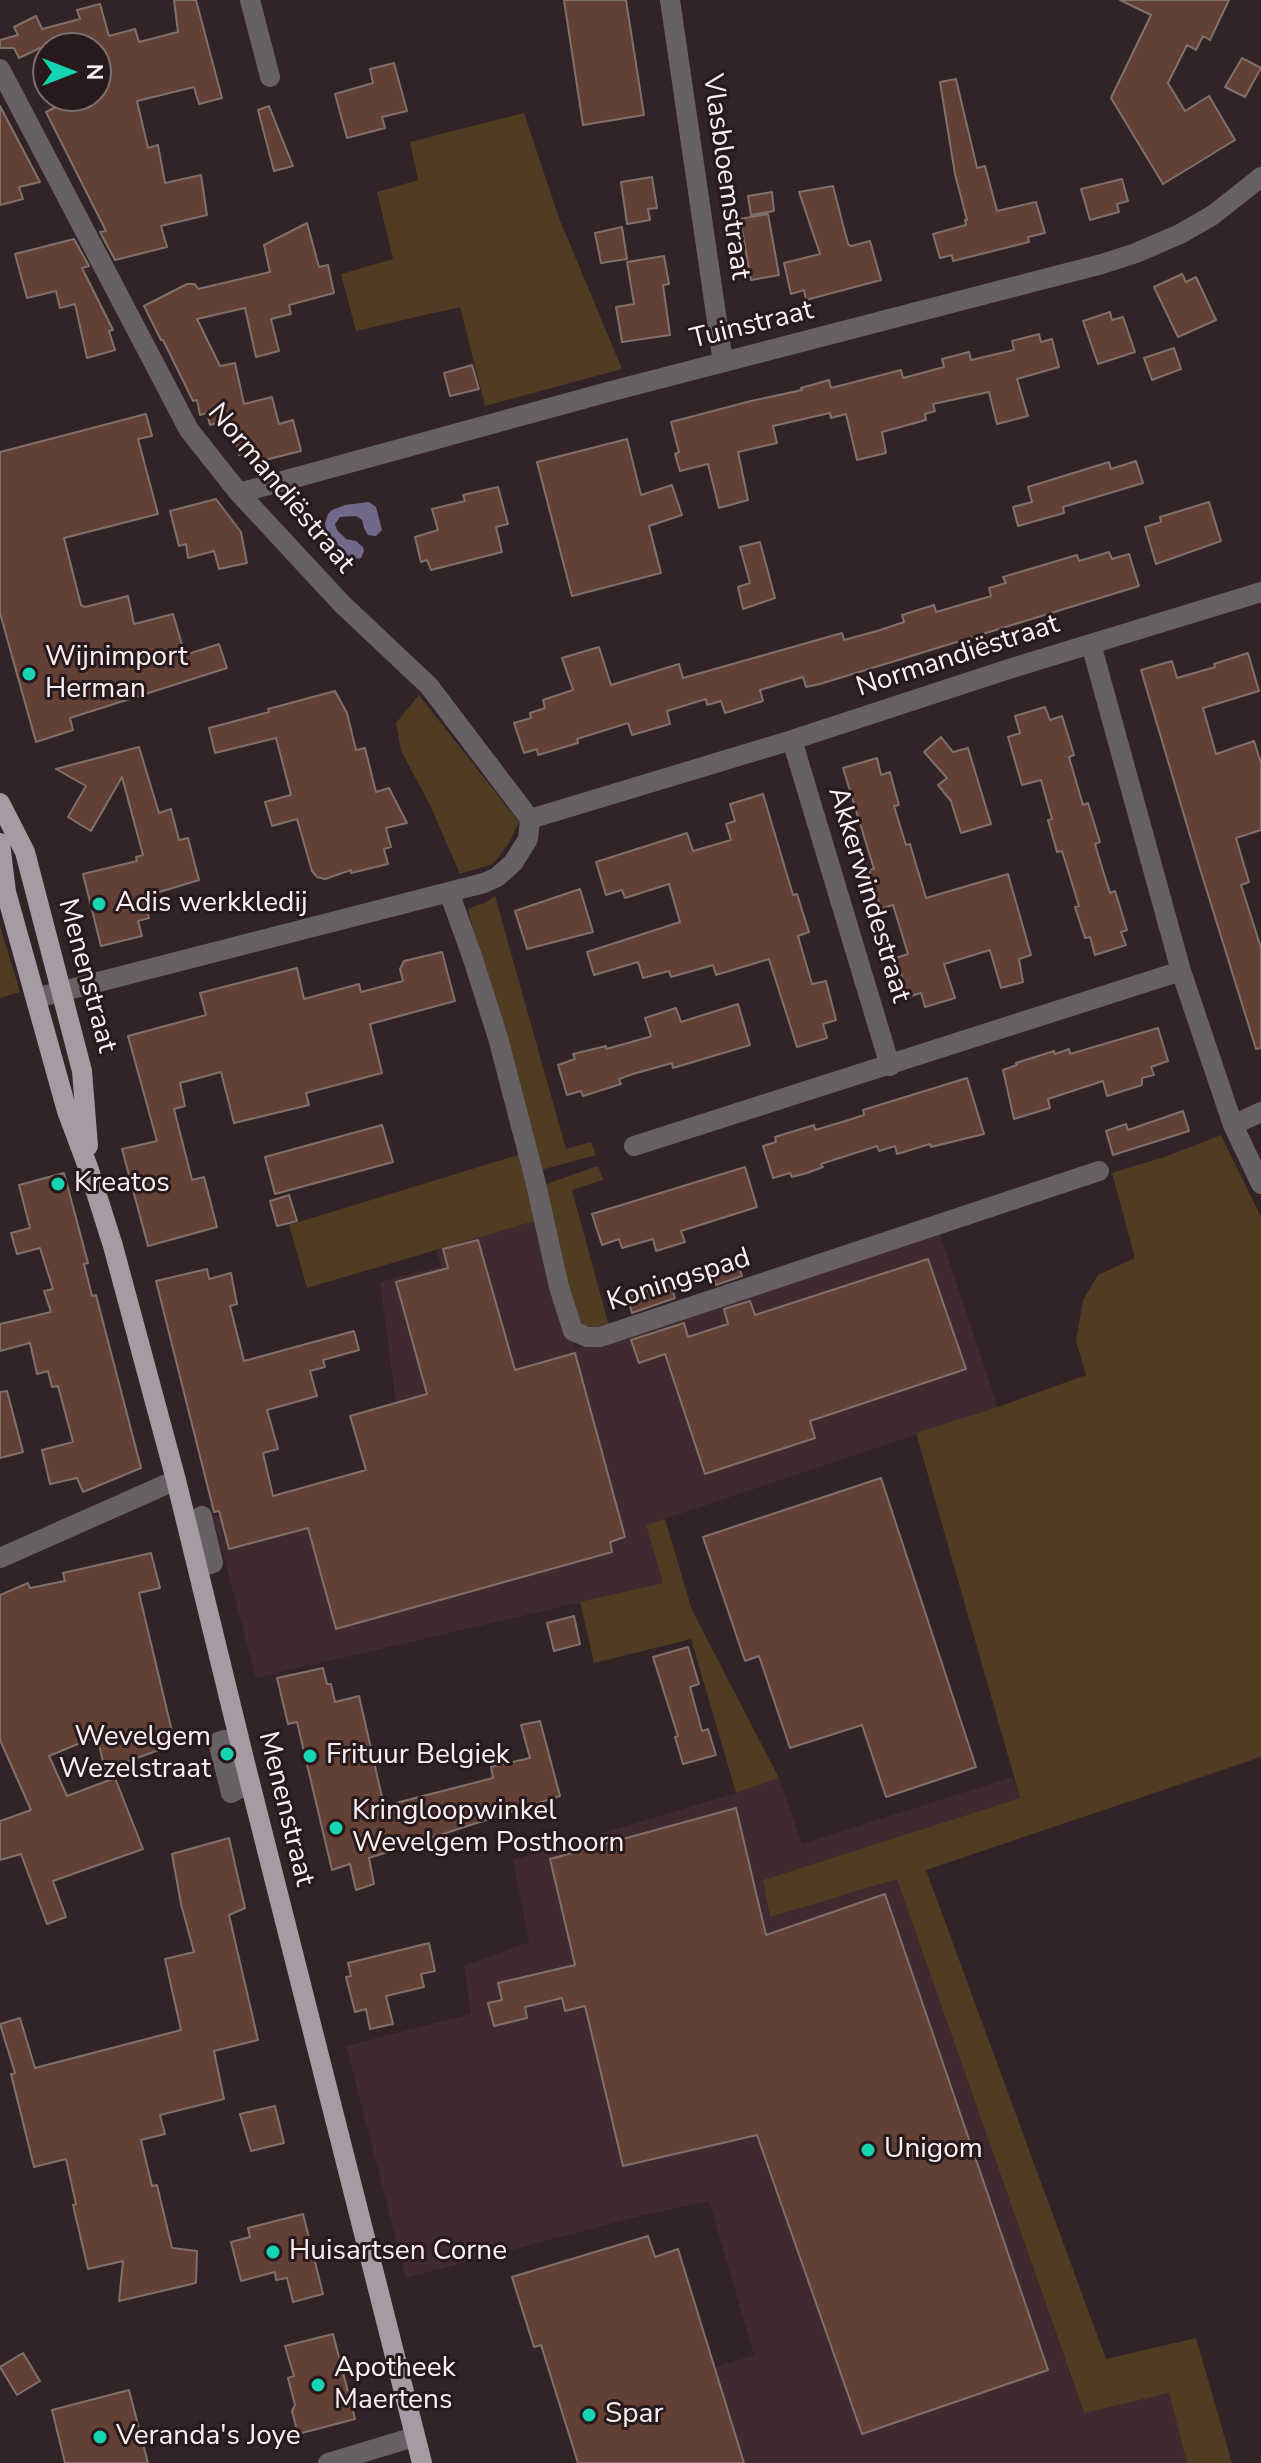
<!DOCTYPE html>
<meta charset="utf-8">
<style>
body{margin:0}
#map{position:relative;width:1261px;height:2463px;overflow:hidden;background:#312326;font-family:"Nunito Sans",sans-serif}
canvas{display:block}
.north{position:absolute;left:32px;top:32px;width:80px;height:80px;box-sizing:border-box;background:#27191c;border:2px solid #7b6f72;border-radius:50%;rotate:90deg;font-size:22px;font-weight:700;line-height:32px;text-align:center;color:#faf0f2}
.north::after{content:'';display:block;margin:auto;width:28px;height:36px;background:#15d5b3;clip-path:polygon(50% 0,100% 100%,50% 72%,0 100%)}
</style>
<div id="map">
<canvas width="1261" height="2463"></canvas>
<div class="north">N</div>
</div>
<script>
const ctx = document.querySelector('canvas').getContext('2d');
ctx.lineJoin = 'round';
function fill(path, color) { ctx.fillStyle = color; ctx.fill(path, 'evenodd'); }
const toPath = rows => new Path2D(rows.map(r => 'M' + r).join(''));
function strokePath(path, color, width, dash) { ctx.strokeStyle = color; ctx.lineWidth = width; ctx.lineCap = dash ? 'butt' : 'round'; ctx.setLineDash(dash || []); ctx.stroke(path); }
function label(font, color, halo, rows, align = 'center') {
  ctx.font = font + ' "Nunito Sans",sans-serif'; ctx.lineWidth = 6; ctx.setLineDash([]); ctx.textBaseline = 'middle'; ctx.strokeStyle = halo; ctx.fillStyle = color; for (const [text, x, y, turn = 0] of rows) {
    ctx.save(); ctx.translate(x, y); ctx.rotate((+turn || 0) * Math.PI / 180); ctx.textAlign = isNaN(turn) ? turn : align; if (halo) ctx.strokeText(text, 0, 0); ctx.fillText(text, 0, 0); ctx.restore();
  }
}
fill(toPath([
 [538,1220,576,1349,939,1231,998,1407,647,1525,664,1583,256,1678,213,1516,414,1462,395,1398,380,1282,441,1266,436,1249],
 [1012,1777,1020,1798,763,1880,770,1916,897,1878,1083,2412,1169,2393,1187,2463,744,2463,715,2367,754,2355,709,2201,640,2216,406,2278,346,2046,471,2014,464,1966,529,1942,513,1860,736,1793,779,1778,802,1844]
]), '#3f2a2f');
fill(toPath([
 [524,113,559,218,622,369,485,406,460,307,356,331,341,274,393,259,377,192,418,180,410,142],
 [419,695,519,822,509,843,493,864,460,874,430,805,401,751,396,723],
 [495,896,566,1149,591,1142,596,1155,541,1170,468,910,474,906,485,903],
 [0,926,20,992,0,998],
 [1221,1135,1261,1217,1261,1757,926,1870,1106,2359,1196,2338,1232,2463,1187,2463,1169,2393,1084,2413,897,1879,770,1917,763,1880,1020,1798,916,1433,998,1407,1086,1375,1076,1341,1083,1300,1098,1275,1135,1258,1112,1173,1167,1156],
 [521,1154,538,1220,307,1288,289,1225],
 [598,1166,603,1180,572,1190,609,1326,594,1327,584,1326,576,1319,543,1185],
 [665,1519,692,1610,779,1778,736,1793,691,1639,594,1663,580,1602,663,1583,646,1525]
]), '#4f3c23');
fill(toPath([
 [369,502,376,507,382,530,376,536,368,535,364,528,362,520,356,516,340,517,335,524,337,530,346,539,356,541,363,547,364,551,361,558,351,560,326,531,325,523,328,514,332,510,345,505]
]), '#71698a');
const building = toPath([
 [174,0,196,0,222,98,199,104,194,87,137,101,148,148,158,145,165,183,201,175,207,215,161,226,167,247,115,260,100,232,106,231,46,112,77,96,96,96,96,48,40,48,19,58,14,48,0,48,0,40,18,35,14,27,36,16,42,29,80,19,77,10,100,4,109,36,135,29,139,42,178,32,174,0],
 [564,0,626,0,644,115,583,125,564,0],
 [1120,0,1229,0,1210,40,1203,36,1196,50,1187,45,1168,83,1185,111,1209,96,1235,140,1163,184,1111,98,1151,15,1120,0],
 [1242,58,1261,68,1245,97,1225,87,1242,58],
 [394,63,407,111,382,117,385,128,347,138,335,94,373,83,370,69,394,63],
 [956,79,977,168,985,166,997,211,1036,202,1045,233,1028,237,1029,242,953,261,952,255,940,258,933,234,966,225,965,220,967,220,955,174,940,82,956,79],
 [0,106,40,182,19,187,23,199,0,205,0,106],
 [269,106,293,166,274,171,258,110,269,106],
 [652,177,657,208,648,209,650,220,627,224,621,182,652,177],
 [1122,179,1128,201,1117,204,1119,212,1090,220,1081,189,1122,179],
 [833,186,848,244,851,246,870,241,881,280,806,300,804,290,791,294,784,263,820,254,799,192,833,186],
 [772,192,774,211,751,215,748,196,772,192],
 [768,214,779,275,751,280,740,219,768,214],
 [307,223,319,267,328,265,334,293,289,305,291,314,271,319,279,351,256,357,245,308,197,319,220,366,235,363,244,404,272,397,279,424,293,420,301,451,253,463,251,452,239,455,231,420,210,425,207,413,200,415,197,400,193,401,163,340,161,340,144,306,187,284,195,284,198,289,270,272,264,245,307,223],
 [622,227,627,259,601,263,595,233,622,227],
 [74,239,89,266,82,268,113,330,109,331,115,350,87,358,75,304,60,308,56,291,27,298,15,254,74,239],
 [664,256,669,284,663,285,670,335,622,342,616,307,634,304,627,262,664,256],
 [1182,274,1186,282,1196,277,1216,320,1178,337,1154,287,1182,274],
 [1110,312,1112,320,1123,317,1135,352,1098,364,1083,321,1110,312],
 [1039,334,1041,342,1052,339,1059,367,1017,379,1028,416,997,424,989,392,933,404,935,411,925,414,926,420,882,432,886,453,857,460,846,414,831,418,830,413,773,426,777,443,738,452,748,500,719,508,708,464,680,471,675,454,679,452,671,422,751,401,802,390,801,388,829,380,831,388,901,370,903,378,944,367,942,359,969,352,971,360,1014,350,1012,341,1039,334],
 [1174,348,1181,369,1152,380,1144,358,1174,348],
 [472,365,479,389,450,396,444,373,472,365],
 [146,414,152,436,138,439,158,514,64,538,81,605,85,607,128,596,134,624,173,614,185,655,219,644,227,668,70,718,73,730,36,742,0,613,0,452,146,414],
 [627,439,641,495,672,485,682,515,649,526,661,573,572,596,537,462,627,439],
 [1136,461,1143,483,1063,507,1064,513,1018,526,1013,507,1032,502,1028,487,1109,462,1111,469,1136,461],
 [498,487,508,524,496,527,502,552,431,570,427,560,421,562,415,537,438,530,432,509,465,501,463,495,498,487],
 [216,499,241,532,247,563,219,569,214,551,188,558,186,544,179,546,170,511,216,499],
 [1209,502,1221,541,1156,564,1145,527,1161,522,1160,517,1209,502],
 [760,542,775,598,743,609,738,587,750,583,740,547,760,542],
 [1109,552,1112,559,1129,554,1139,586,820,684,806,687,803,677,760,690,763,701,725,713,721,701,707,705,706,699,667,711,670,724,632,735,628,723,577,739,578,743,538,755,537,749,524,753,514,723,531,718,530,713,545,708,543,700,573,690,562,658,599,647,611,685,679,664,683,678,842,633,844,640,877,631,904,622,902,615,934,605,936,612,991,596,989,588,1006,583,1003,577,1077,555,1079,561,1109,552],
 [1248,653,1259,691,1203,708,1216,754,1254,741,1261,763,1261,830,1236,838,1249,882,1241,885,1261,948,1261,1048,1256,1049,1197,859,1141,670,1172,661,1177,678,1215,667,1214,664,1248,653],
 [335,691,347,713,356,750,365,748,376,792,389,788,407,823,386,828,391,847,384,849,388,864,351,873,351,870,325,879,317,877,312,871,297,819,272,826,265,802,291,795,276,738,215,753,209,728,269,712,268,709,335,691],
 [1045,707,1050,720,1062,716,1074,755,1069,757,1083,805,1088,803,1100,842,1095,844,1104,874,1110,893,1115,891,1127,930,1121,932,1126,945,1095,955,1090,937,1085,938,1075,907,1079,906,1062,851,1057,852,1048,820,1052,819,1041,780,1022,785,1008,737,1020,733,1015,716,1045,707],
 [941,737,953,752,968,748,991,824,961,833,951,801,938,785,947,778,924,752,941,737],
 [139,747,159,813,171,809,179,840,188,838,199,880,143,897,149,918,138,921,142,936,101,946,83,874,137,861,136,857,143,855,122,777,91,831,68,817,86,786,56,769,139,747],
 [877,758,881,775,890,772,899,805,894,806,906,845,910,844,926,898,1008,874,1031,955,1019,959,1023,982,1001,988,990,950,944,964,955,998,925,1007,921,993,908,997,896,958,908,954,893,905,881,909,869,870,874,869,843,768,877,758],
 [763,794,793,895,797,894,809,932,798,936,812,984,826,981,836,1020,823,1024,827,1038,797,1047,769,959,716,975,713,965,671,977,669,971,643,978,638,962,594,975,587,952,680,922,669,884,625,898,622,890,606,895,596,862,687,833,693,851,731,840,726,824,735,821,730,804,763,794],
 [580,889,593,932,527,949,515,911,580,889],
 [442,952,455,1001,370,1024,382,1073,306,1093,309,1105,234,1123,221,1072,180,1083,185,1106,174,1109,192,1180,204,1177,217,1227,148,1246,122,1149,157,1141,128,1036,206,1015,200,993,297,968,304,999,359,984,361,992,403,981,400,969,404,961,442,952],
 [738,1004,750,1045,673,1068,672,1063,633,1074,619,1079,621,1084,583,1096,581,1091,567,1095,558,1065,575,1059,573,1054,606,1046,606,1049,649,1037,651,1036,645,1018,676,1008,681,1022,738,1004],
 [1158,1028,1168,1061,1151,1067,1154,1075,1142,1078,1142,1085,1107,1096,1103,1081,1048,1099,1050,1108,1014,1119,1003,1070,1017,1065,1016,1063,1054,1051,1055,1054,1069,1049,1070,1054,1158,1028],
 [967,1078,984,1134,931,1147,930,1144,897,1154,895,1146,879,1151,877,1146,821,1164,823,1167,807,1173,792,1177,790,1173,773,1178,763,1146,776,1142,775,1137,814,1125,815,1130,842,1122,864,1115,863,1110,967,1078],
 [1183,1111,1189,1131,1113,1155,1106,1131,1126,1124,1128,1130,1183,1111],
 [382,1125,393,1162,275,1194,265,1157,382,1125],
 [745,1167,757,1207,681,1231,685,1242,656,1251,653,1239,622,1248,619,1239,602,1245,592,1214,745,1167],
 [64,1173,88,1263,84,1264,92,1296,96,1295,141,1468,83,1492,77,1478,50,1484,42,1450,73,1442,58,1386,52,1387,48,1371,37,1374,30,1343,0,1351,0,1324,51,1312,44,1291,53,1289,40,1248,17,1254,11,1233,30,1228,19,1185,64,1173],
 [289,1195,297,1221,277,1226,270,1201,289,1195],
 [478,1240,515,1370,575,1353,625,1537,610,1542,612,1552,336,1629,308,1528,229,1549,219,1511,214,1512,156,1281,207,1269,209,1279,231,1273,237,1304,230,1306,244,1361,354,1331,359,1350,323,1360,325,1367,310,1371,317,1396,267,1410,278,1449,263,1453,273,1496,366,1470,350,1416,427,1394,396,1282,448,1268,443,1249,478,1240],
 [928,1259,966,1369,810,1421,815,1438,705,1474,665,1354,639,1363,631,1340,684,1323,688,1337,728,1324,724,1309,750,1301,755,1315,928,1259],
 [738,1264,742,1276,716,1285,712,1272,738,1264],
 [671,1286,675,1298,632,1313,627,1297,649,1290,650,1293,671,1286],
 [7,1391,23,1452,0,1458,0,1392,7,1391],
 [881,1478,976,1767,886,1797,862,1725,790,1748,759,1656,745,1661,703,1537,881,1478],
 [151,1553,160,1588,139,1593,175,1744,105,1770,97,1736,49,1756,67,1796,115,1778,143,1849,53,1881,66,1917,47,1924,21,1854,0,1860,0,1821,31,1810,0,1740,0,1595,28,1583,30,1588,65,1581,63,1573,151,1553],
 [574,1616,580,1644,554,1651,547,1623,574,1616],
 [688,1647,699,1684,690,1687,702,1731,708,1729,716,1755,683,1764,675,1737,678,1736,653,1657,688,1647],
 [323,1668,327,1684,331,1684,335,1702,359,1696,384,1806,493,1778,491,1767,530,1758,521,1725,540,1721,560,1796,369,1858,374,1884,356,1890,350,1864,332,1870,297,1722,288,1724,277,1678,323,1668],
 [736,1808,766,1935,885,1894,1048,2370,862,2434,757,2135,623,2166,585,2006,565,2011,562,1998,525,2007,527,2018,494,2026,488,2003,502,2000,498,1983,575,1965,550,1859,736,1808],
 [229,1838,245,1908,229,1915,258,2040,214,2051,224,2099,160,2115,165,2134,141,2140,152,2186,157,2185,172,2248,197,2251,196,2283,119,2301,123,2261,88,2269,73,2205,76,2204,66,2159,34,2167,11,2074,15,2073,0,2024,20,2018,35,2068,181,2030,165,1959,194,1952,181,1904,172,1854,229,1838],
 [429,1943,435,1971,421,1974,424,1987,386,1996,393,2024,370,2029,366,2009,355,2012,346,1977,351,1976,348,1963,429,1943],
 [275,2106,284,2143,251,2151,240,2114,275,2106],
 [303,2214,323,2294,293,2302,287,2278,276,2280,275,2272,241,2281,231,2242,250,2237,248,2228,303,2214],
 [648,2236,655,2257,678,2249,744,2463,578,2463,541,2345,534,2347,512,2277,648,2236],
 [333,2334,355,2419,298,2434,292,2411,295,2405,288,2378,294,2376,285,2346,333,2334],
 [23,2353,40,2381,17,2395,0,2367,23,2353],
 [129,2390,148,2463,65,2463,52,2410,129,2390]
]);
fill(building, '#624035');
strokePath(building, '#80706b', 2);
strokePath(toPath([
 [250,0,270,77],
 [670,0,723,362],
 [0,69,189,430,239,493,342,604,429,686,530,819,528,839,513,863,497,877,484,883,36,998],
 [239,493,608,392,1102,264,1136,253,1180,234,1213,215,1261,177],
 [1091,644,1181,971,1233,1125,1261,1184],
 [792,740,890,1066],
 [530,819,792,740,1012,668,1261,592],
 [449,892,472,956,498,1038,535,1180,559,1287,573,1331,587,1337,600,1337,1099,1171],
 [1233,1125,1261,1112],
 [634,1146,1181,971],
 [202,1516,213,1563,207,1565,205,1563,195,1520,202,1516],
 [0,1558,176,1480],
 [224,1740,238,1789,231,1793,218,1742,224,1740],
 [328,2463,414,2437]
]), '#676166', 20);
strokePath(toPath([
 [0,803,25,852,82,1071,88,1146],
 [0,843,6,892,67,1111,89,1170,113,1246,176,1480,246,1767,422,2463]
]), '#a69ba5', 20);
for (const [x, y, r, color] of [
 [29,674,8,"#15d5b3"],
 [99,904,8,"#15d5b3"],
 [58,1184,8,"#15d5b3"],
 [227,1754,8,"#15d5b3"],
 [310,1756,8,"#15d5b3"],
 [336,1828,8,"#15d5b3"],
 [868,2150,8,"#15d5b3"],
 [273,2252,8,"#15d5b3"],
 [318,2385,8,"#15d5b3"],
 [589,2415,8,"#15d5b3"],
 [100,2437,8,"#15d5b3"]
]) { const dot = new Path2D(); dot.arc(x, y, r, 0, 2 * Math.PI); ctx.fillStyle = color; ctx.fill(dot); strokePath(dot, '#27191c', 3); }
label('28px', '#faf0f2', '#27191c', [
 ["Vlasbloemstraat",725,177,82],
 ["Tuinstraat",752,326,-14],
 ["Normandiëstraat",280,489,50],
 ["Normandiëstraat",958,657,-18],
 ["Akkerwindestraat",868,895,73],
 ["Menenstraat",86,976,75],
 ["Koningspad",679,1281,-18],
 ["Menenstraat",285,1809,76]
]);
label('28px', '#faf0f2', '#27191c', [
 ["Wijnimport",45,658],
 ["Herman",45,690],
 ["Adis werkkledij",115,904],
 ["Kreatos",74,1184],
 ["Wevelgem",211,1738,"right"],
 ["Wezelstraat",211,1770,"right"],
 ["Frituur Belgiek",326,1756],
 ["Kringloopwinkel",352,1812],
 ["Wevelgem Posthoorn",352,1844],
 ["Unigom",884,2150],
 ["Huisartsen Corne",289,2252],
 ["Apotheek",334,2369],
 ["Maertens",334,2401],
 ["Spar",605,2415],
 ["Veranda's Joye",116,2437]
], 'left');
</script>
